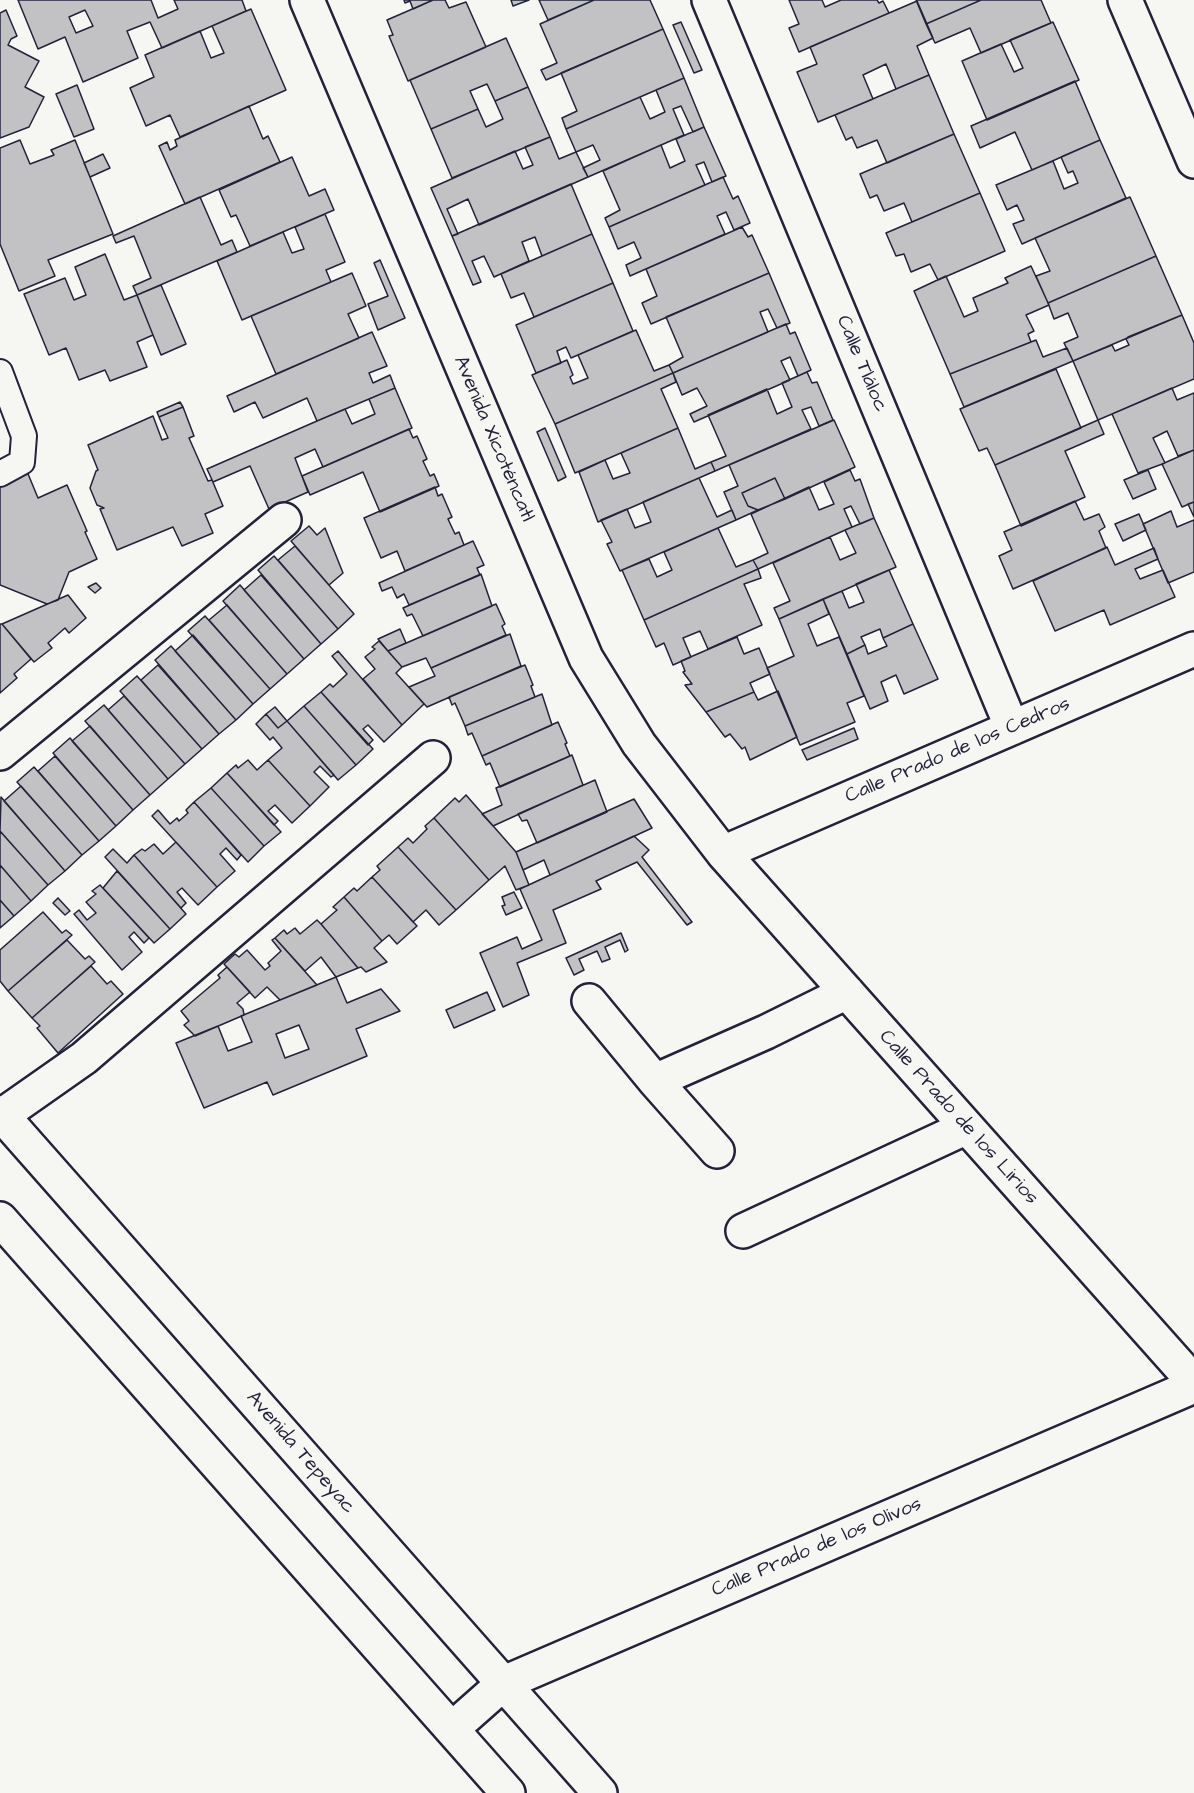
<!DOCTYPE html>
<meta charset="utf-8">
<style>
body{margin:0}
canvas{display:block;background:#f6f6f2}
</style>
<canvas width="1194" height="1793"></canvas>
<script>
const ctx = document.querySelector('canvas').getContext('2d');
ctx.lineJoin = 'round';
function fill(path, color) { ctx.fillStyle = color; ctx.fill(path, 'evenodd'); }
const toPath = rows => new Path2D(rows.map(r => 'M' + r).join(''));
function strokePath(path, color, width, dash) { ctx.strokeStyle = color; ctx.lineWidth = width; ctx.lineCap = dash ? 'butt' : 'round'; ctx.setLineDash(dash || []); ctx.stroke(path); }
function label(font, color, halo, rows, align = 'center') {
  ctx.font = font + ' "Architects Daughter",sans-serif'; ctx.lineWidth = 5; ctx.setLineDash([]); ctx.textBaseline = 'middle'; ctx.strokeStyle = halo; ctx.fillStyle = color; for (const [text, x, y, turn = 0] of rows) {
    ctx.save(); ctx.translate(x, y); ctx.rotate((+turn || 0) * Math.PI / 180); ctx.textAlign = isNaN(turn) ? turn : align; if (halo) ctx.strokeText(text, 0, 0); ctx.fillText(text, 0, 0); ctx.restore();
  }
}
const building = toPath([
 [18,0,151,0,158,18,178,9,174,0,242,0,246,11,162,48,150,22,127,31,138,58,83,82,65,37,38,49,18,0],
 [85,10,93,26,76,33,69,17,85,10],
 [404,0,433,0,413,9,410,1,405,3,404,0],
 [433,0,445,0,449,8,466,2,486,47,408,81,389,36,393,35,387,20,433,0],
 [511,0,529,0,513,6,511,0],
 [539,0,594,0,548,20,539,0],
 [594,0,650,0,663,29,546,80,541,70,557,63,540,24,594,0],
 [789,0,822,0,825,7,841,0,877,0,879,3,883,1,889,13,799,52,789,28,799,24,789,0],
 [916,0,981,0,926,24,916,0],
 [981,0,1041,0,1051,23,981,53,970,28,935,43,926,24,981,0],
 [917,1,933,38,917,46,929,75,896,89,886,64,863,75,873,99,818,122,797,72,817,64,810,47,917,1],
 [251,9,286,90,180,137,170,115,146,126,130,88,154,77,145,55,200,31,211,58,224,53,212,26,251,9],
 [6,10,17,36,11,39,8,45,39,61,25,87,44,97,29,127,0,138,0,13,6,10],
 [681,22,702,70,694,73,673,25,681,22],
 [1053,22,1079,80,987,120,962,61,1001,44,1014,72,1023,68,1010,40,1053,22],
 [663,29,684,78,566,129,562,118,577,111,561,73,663,29],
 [506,38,528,87,495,101,487,84,470,91,478,109,431,129,410,80,506,38],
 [929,75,954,134,887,163,877,140,857,148,852,137,846,140,835,115,929,75],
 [684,78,704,127,693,132,681,106,673,109,684,135,588,177,583,168,600,160,593,145,576,152,566,129,640,97,650,119,665,112,656,90,684,78],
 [1075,81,1100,140,1032,170,1015,132,980,148,971,126,1075,81],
 [77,85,94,129,74,137,56,94,77,85],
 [528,87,550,137,452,178,431,129,478,109,486,127,503,119,495,101,528,87],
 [249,106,263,139,268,136,280,162,185,204,159,146,167,142,170,150,177,146,175,140,249,106],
 [704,127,726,176,712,182,704,162,696,165,705,185,609,227,605,218,620,210,603,171,661,145,670,168,685,161,676,139,704,127],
 [954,134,980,193,912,222,904,203,884,211,877,195,870,198,860,174,954,134],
 [550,137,559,159,576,152,588,177,479,225,468,199,447,209,458,234,452,236,431,188,515,151,523,169,533,165,525,147,550,137],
 [20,140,30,164,54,155,51,150,75,140,113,234,48,260,55,276,19,291,0,244,0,148,20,140],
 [1100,140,1126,198,1022,244,1013,224,1024,220,1017,205,1007,210,996,185,1053,161,1064,189,1078,183,1073,171,1068,173,1061,157,1100,140],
 [103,154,110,168,90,177,84,163,103,154],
 [292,157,309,196,325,189,334,210,250,246,236,215,231,217,219,190,292,157],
 [723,177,733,199,738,196,750,223,734,230,726,212,717,216,725,234,630,276,626,265,641,258,634,242,618,249,609,227,723,177],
 [571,184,592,234,542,256,535,237,522,242,529,261,494,277,484,256,472,261,481,282,473,285,452,236,571,184],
 [980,193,1005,251,938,280,930,264,911,272,904,254,896,256,886,233,980,193],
 [200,197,221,245,232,240,237,252,137,295,133,286,151,278,134,236,116,243,113,236,200,197],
 [1130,197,1156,256,1048,303,1036,276,1050,271,1035,238,1130,197],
 [325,214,345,262,326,270,331,282,242,320,217,261,283,232,292,253,304,249,295,227,325,214],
 [742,227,748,237,752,235,769,273,651,324,642,303,657,296,646,269,742,227],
 [592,234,613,283,534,317,524,293,511,298,501,274,592,234],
 [105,254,124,300,137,295,153,335,137,342,147,367,110,381,105,370,79,380,66,348,49,355,24,294,65,278,74,300,86,295,75,267,105,254],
 [1156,256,1182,315,1073,361,1064,343,1078,337,1068,313,1054,319,1048,303,1156,256],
 [380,260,405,318,378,330,368,304,388,296,374,263,380,260],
 [1031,266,1049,305,1026,315,1034,331,1028,334,1031,342,950,374,914,291,946,276,964,317,978,311,973,298,1008,283,1005,278,1031,266],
 [352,273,366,306,348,314,359,338,276,374,251,316,352,273],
 [769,273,790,323,777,328,768,309,760,312,768,332,673,373,669,365,683,357,666,317,769,273],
 [613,283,633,331,571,358,566,347,557,351,561,363,536,373,516,325,613,283],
 [161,285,186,344,161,355,137,295,161,285],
 [1182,315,1194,343,1194,379,1098,420,1073,361,1112,345,1115,351,1129,345,1126,339,1128,337,1182,315],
 [786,324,790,334,795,332,811,370,798,376,790,357,781,361,790,380,694,422,690,414,707,406,697,388,682,395,673,373,786,324],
 [636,330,654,371,669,365,673,373,555,424,532,375,567,360,573,375,570,377,573,384,588,378,578,355,636,330],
 [372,332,387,366,369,373,373,383,390,375,395,388,317,421,307,398,263,418,255,402,234,412,227,396,372,332],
 [1036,340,1043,357,1067,348,1073,361,964,407,950,374,1036,340],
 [1056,369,1081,428,995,465,987,448,979,451,960,409,1056,369],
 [807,372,812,383,817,382,833,420,819,426,811,407,802,410,811,429,715,471,711,462,726,456,708,415,767,389,777,414,792,407,782,383,807,372],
 [673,373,676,382,661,389,678,428,575,473,555,424,673,373],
 [395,388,412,428,323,467,315,449,295,458,308,492,269,509,250,466,213,482,207,469,317,421,345,409,352,424,375,414,369,399,395,388],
 [1172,388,1177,400,1194,393,1194,450,1178,456,1167,431,1153,438,1165,463,1138,473,1112,414,1172,388],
 [180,402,183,407,159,417,157,412,180,402],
 [183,407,194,436,189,438,208,481,212,480,223,506,205,514,213,533,182,546,173,527,117,550,100,509,104,508,97,505,90,488,96,471,98,470,88,445,153,416,162,440,168,438,159,417,183,407],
 [834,420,855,467,785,499,775,478,742,493,748,506,758,510,736,520,724,492,738,486,729,465,834,420],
 [1098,420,1104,434,1065,451,1085,497,1021,526,995,465,1098,420],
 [545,428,566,477,558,481,537,432,545,428],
 [678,428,695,469,711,462,715,471,598,522,579,472,605,460,613,479,630,473,621,453,678,428],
 [409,429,413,438,417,436,427,459,423,461,430,476,434,474,439,486,380,512,363,472,310,495,302,476,409,429],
 [1194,450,1194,502,1182,507,1162,464,1194,450],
 [26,469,38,498,67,485,87,531,85,532,97,559,69,572,58,600,47,604,0,585,0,481,26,469],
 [850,470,855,481,860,479,874,518,860,524,851,506,844,509,852,527,758,569,753,560,768,553,751,514,809,487,819,510,834,504,824,482,850,470],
 [1148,470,1156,489,1133,499,1124,480,1148,470],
 [699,478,717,517,732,510,736,520,620,571,607,544,612,542,601,520,627,509,635,528,651,522,643,502,699,478],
 [775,478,785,499,758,510,748,506,742,493,775,478],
 [435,487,438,496,442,494,452,517,448,519,455,534,459,532,464,545,405,571,397,551,381,558,364,518,435,487],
 [1075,501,1084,520,1099,514,1105,527,1099,531,1106,548,1013,589,999,556,1012,550,1004,532,1075,501],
 [1194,502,1194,517,1188,504,1194,502],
 [1171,511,1177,527,1194,520,1194,572,1168,583,1143,524,1171,511],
 [1139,514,1146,530,1123,541,1115,524,1139,514],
 [874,518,896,567,779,619,774,608,790,601,773,563,830,537,840,560,856,553,845,530,874,518],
 [309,526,317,535,325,528,343,573,329,585,291,541,309,526],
 [718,528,736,567,753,560,758,569,644,620,622,570,649,559,657,577,672,570,664,552,718,528],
 [473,541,484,565,477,568,480,575,409,605,404,594,397,598,392,587,382,591,379,583,473,541],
 [295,546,354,614,338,629,278,560,295,546],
 [1107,547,1115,565,1154,548,1158,559,1135,569,1140,579,1163,570,1175,597,1110,625,1104,610,1055,631,1033,581,1107,547],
 [274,556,338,629,321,644,258,570,274,556],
 [758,569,761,578,744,584,762,625,708,649,700,631,683,638,691,657,673,665,664,643,656,647,644,620,758,569],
 [889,570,913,624,883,638,880,629,861,637,865,645,847,654,823,599,842,591,849,608,864,602,856,584,889,570],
 [481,574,492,606,423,636,412,614,407,616,403,608,481,574],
 [261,575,321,644,304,659,244,590,261,575],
 [96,583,101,588,95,593,88,587,96,583],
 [240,585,304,659,287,674,223,601,240,585],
 [68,595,86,618,69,633,65,628,48,643,52,648,34,662,2,624,68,595],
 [823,599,829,614,808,624,817,646,839,637,864,696,847,703,855,722,800,745,767,668,794,656,779,619,823,599],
 [496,604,505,624,502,626,506,635,431,668,426,658,402,667,388,651,496,604],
 [227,605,287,674,270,689,209,620,227,605],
 [205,616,270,689,253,704,188,631,205,616],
 [0,624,2,624,31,659,14,674,17,678,0,693,0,624],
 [913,624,938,679,904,694,896,675,881,682,888,701,870,709,847,654,865,645,868,654,887,646,883,638,913,624],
 [400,629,406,643,388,651,378,639,400,629],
 [510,634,521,666,427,707,409,687,435,676,431,668,510,634],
 [193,635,253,704,236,720,175,651,193,635],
 [737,637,744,654,759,648,770,674,750,683,754,692,706,712,685,685,692,684,683,672,685,671,681,661,737,637],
 [379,641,402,667,396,673,424,704,402,725,363,679,375,669,365,657,375,649,372,647,379,641],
 [171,646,236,720,219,734,155,660,171,646],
 [338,651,402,725,384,742,368,725,363,729,373,740,368,745,321,692,330,684,333,687,347,674,332,656,338,651],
 [158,665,219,734,202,749,141,680,158,665],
 [525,665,533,685,531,686,535,697,465,726,455,703,452,705,449,697,525,665],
 [137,676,202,749,185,764,120,691,137,676],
 [778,691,797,737,750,760,745,747,742,749,730,734,725,737,706,712,754,692,758,700,778,691],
 [321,692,373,749,356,765,304,706,321,692],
 [542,694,552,725,482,756,472,733,468,735,465,726,542,694],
 [124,696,185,764,168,779,108,710,124,696],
 [104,705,168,779,150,795,85,721,104,705],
 [304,706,356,765,338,780,287,721,304,706],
 [275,707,287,721,278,728,266,714,275,707],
 [266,714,278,728,287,721,334,775,331,777,320,766,314,772,329,787,310,806,268,760,282,748,273,737,270,740,256,724,266,714],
 [558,722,567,743,565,744,570,756,500,787,490,763,486,765,482,756,558,722],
 [90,726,150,795,133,810,72,741,90,726],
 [854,728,858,739,807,760,802,750,854,728],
 [70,738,133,810,116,826,53,753,70,738],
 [572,755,583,785,493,826,482,814,502,805,496,788,572,755],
 [55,756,116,826,99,841,38,771,55,756],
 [248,760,257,770,268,760,310,806,292,823,275,805,268,811,278,821,274,825,227,773,236,765,238,768,248,760],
 [34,767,99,841,82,855,17,782,34,767],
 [227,773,281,832,264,846,211,788,227,773],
 [595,780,607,812,537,843,527,820,522,821,518,814,595,780],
 [21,786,82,855,65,871,4,801,21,786],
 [211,788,264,846,248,862,194,802,211,788],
 [466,795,516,852,529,885,516,890,505,866,489,880,434,818,455,798,459,802,466,795],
 [1,797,65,871,48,885,0,831,1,797],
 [634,799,652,828,550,875,544,860,523,870,516,852,634,799],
 [194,802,241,855,237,860,226,848,220,854,235,871,217,887,152,816,158,810,170,824,177,818,179,821,188,813,186,810,194,802],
 [434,818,489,880,456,910,398,847,408,838,413,843,427,829,425,826,434,818],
 [0,831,48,885,31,901,0,865,0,831],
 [634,836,649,850,642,857,692,922,687,925,637,862,596,881,601,889,553,910,566,943,517,963,529,995,503,1007,480,953,517,937,522,949,542,940,520,889,634,836],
 [176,842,217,887,198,905,182,888,177,892,186,903,181,908,134,855,142,849,145,851,154,844,163,854,176,842],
 [398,847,456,910,439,925,426,910,413,922,372,877,380,870,377,866,398,847],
 [113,849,127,863,134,855,186,914,170,929,105,857,113,849],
 [0,865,31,901,14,916,0,900,0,865],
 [117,871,170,929,154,943,103,888,117,871],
 [372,877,417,926,397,944,389,935,382,941,344,897,354,888,357,891,372,877],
 [100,885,149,938,144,943,134,932,129,937,142,952,122,970,74,914,79,910,87,920,96,913,86,902,96,894,92,891,100,885],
 [514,892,522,908,506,915,502,906,505,905,502,897,514,892],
 [344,897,382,941,374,948,387,962,366,972,361,967,358,968,321,924,337,910,333,907,344,897],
 [58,898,70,911,65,915,53,903,58,898],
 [0,900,14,916,0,928,0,900],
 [43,912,62,933,66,930,72,935,8,991,0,981,0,950,43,912],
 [317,920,321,924,358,968,336,977,321,957,305,971,275,938,284,930,287,934,295,928,300,934,317,920],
 [621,933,628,950,625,952,620,940,605,947,610,959,602,962,597,951,579,959,584,970,574,975,566,958,621,933],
 [275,938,317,985,280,1000,267,987,255,998,224,964,235,954,239,957,247,950,265,970,270,966,268,963,281,951,272,940,275,938],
 [67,940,85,959,89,956,95,962,32,1018,8,991,67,940],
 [91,966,107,984,111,981,123,994,58,1053,37,1028,40,1026,32,1018,91,966],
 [227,967,250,992,237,1003,243,1009,244,1015,195,1036,184,1025,189,1021,181,1011,220,978,218,975,227,967],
 [336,977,347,1003,381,989,400,1011,356,1029,367,1056,273,1095,267,1082,204,1108,176,1043,218,1026,228,1051,252,1042,241,1016,336,977],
 [299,1025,309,1049,285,1058,276,1034,299,1025],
 [487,992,495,1010,454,1028,446,1010,487,992]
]);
fill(building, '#c2c2c4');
strokePath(building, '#22223b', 1.5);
const service = toPath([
 [0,372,24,436,22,462,0,474]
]);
const minor = toPath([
 [307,0,586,658,639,744,723,853,1194,1382],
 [709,0,1012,728],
 [1125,0,1194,161],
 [0,753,284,520],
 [723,853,1194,649],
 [589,1001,655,1081,717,1151],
 [655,1081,766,1032,847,992],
 [0,1117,84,1058,433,758],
 [743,1231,967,1127],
 [452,1729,504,1683,1194,1386]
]);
const tertiary = toPath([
 [0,1113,600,1793],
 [0,1219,508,1793]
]);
strokePath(service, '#22223b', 28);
strokePath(minor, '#22223b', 38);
strokePath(tertiary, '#22223b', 38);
strokePath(service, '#f6f6f2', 24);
strokePath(minor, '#f6f6f2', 33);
strokePath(tertiary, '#f6f6f2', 33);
label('20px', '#22223b', '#f6f6f2', [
 ["Calle Tláloc",861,364,67],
 ["Avenida Xicoténcatl",493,439,67],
 ["Calle Prado de los Cedros",958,751,-23],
 ["Calle Prado de los Lirios",958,1118,48],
 ["Avenida Tepeyac",300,1453,49],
 ["Calle Prado de los Olivos",817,1548,-23]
]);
</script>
